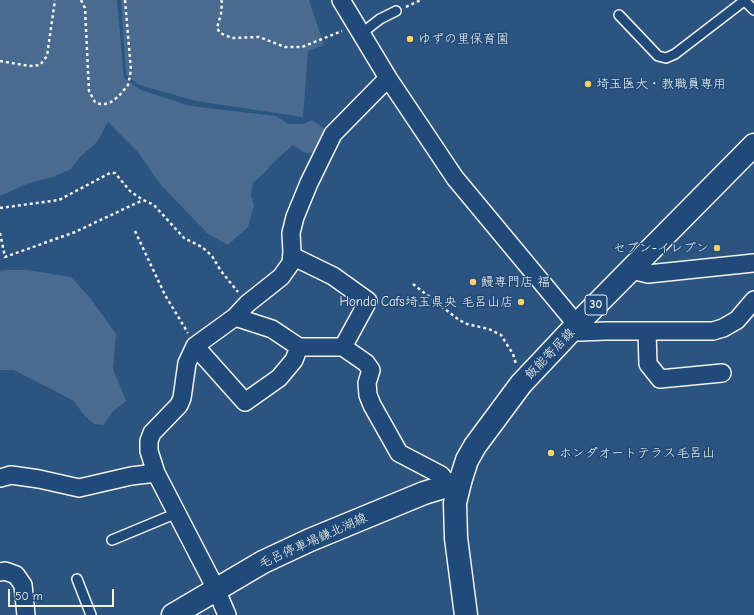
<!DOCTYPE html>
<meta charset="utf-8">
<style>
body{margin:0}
#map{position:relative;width:754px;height:615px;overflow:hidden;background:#2c5481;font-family:"Comic Neue",sans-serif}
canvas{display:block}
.scale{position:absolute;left:8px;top:589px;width:106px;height:18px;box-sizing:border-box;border:2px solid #f4f1e8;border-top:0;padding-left:5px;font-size:12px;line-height:14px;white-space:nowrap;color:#f4f1e8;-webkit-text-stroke:3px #1f4a7a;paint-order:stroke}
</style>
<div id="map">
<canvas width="754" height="615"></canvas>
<div class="scale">50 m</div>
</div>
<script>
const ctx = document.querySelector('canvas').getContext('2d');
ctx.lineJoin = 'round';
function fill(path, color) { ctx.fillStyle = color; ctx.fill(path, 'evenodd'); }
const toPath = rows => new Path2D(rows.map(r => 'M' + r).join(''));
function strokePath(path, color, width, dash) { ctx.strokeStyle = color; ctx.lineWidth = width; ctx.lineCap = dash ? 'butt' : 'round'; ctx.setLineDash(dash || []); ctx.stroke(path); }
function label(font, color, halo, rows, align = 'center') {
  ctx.font = font + ' "Comic Neue","Klee One",sans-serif'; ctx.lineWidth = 3; ctx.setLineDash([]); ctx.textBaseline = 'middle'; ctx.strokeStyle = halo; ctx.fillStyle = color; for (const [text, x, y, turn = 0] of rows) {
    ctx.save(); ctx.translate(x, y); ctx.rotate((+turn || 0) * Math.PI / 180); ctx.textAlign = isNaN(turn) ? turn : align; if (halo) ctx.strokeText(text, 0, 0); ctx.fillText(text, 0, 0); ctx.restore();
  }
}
fill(toPath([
 [0,0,117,0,124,78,141,90,190,106,276,116,288,124,303,124,312,120,329,132,315,153,305,153,293,145,276,160,264,173,253,183,251,195,254,205,248,227,228,245,207,233,161,185,137,151,108,122,97,142,80,157,71,169,53,177,29,183,0,196],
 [121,0,309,0,324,45,308,51,303,117,196,101,139,85,126,75],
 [4,270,28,270,71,277,91,299,116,334,113,369,126,401,112,412,104,425,94,424,83,414,74,401,14,370,0,370,0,271]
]), '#496b90');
const lane = toPath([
 [744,0,754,10],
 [619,15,658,56,666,58,675,54,744,1],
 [362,33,380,19,396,11],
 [112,540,177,513],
 [77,579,91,615]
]);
const street = toPath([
 [341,0,388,78,455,178,578,326],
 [292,256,333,276,368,301,343,347],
 [631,270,648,274,754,263],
 [235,317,272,329,299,347,343,347,366,363,371,370,367,383,368,395,372,405,399,453,441,475,449,485],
 [572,331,580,332,606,331,713,331,723,328,737,320,754,300],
 [647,332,648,364,660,379,722,373],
 [195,346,245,402,279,378,294,360,299,347],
 [156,473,149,451,149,441,152,433,179,405,182,398,187,363,195,346,235,317,247,304,281,277,291,263,292,252,291,233,295,217,309,183,333,134,388,78],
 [0,478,11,475,39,479,79,488,131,476,156,473,216,589,227,615],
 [0,572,5,571,16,575,23,585,26,615]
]);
const secondary = toPath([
 [173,615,263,562,310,540,424,493,460,482]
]);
const primary = toPath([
 [466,615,456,538,455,503,460,482,467,460,475,446,521,384,586,315,754,145]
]);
strokePath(lane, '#f4f1e8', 12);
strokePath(street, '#f4f1e8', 20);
strokePath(secondary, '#f4f1e8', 25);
strokePath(primary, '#f4f1e8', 25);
strokePath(toPath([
 [81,0,85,8,89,91,95,102,100,104,105,104,111,102,119,96,128,85,131,70,125,0],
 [221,0,222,2,221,14,217,28,220,33,232,38,259,37,285,47,302,47,342,31],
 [406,7,421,0],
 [0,61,29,66,40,65,47,56,55,0],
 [0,208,59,200,110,173,115,173,130,191,143,200,154,205,184,238,202,247,212,256,221,271,238,292],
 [135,231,165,295,188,333],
 [0,233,5,257,75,232,143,200],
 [413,284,459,320,467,324,489,329,501,335,513,354,516,364]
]), '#f4f1e8', 2.5, [3, 3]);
strokePath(lane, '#1f4a7a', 9);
strokePath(street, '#1f4a7a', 17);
strokePath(secondary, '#1f4a7a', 22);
strokePath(primary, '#1f4a7a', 22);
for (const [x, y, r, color] of [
 [410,39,4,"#ffd166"],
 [588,84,4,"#ffd166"],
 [717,248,4,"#ffd166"],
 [473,282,4,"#ffd166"],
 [521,302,4,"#ffd166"],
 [551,453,4,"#ffd166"]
]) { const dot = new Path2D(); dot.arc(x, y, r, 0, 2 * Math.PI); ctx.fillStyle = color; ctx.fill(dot); strokePath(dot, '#1f4a7a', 1.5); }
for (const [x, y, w] of [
 [596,305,22]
]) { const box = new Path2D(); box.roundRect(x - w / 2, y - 10, w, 20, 3); ctx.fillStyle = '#1f4a7a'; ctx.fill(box); strokePath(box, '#f4f1e8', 1); }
label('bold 12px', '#f4f1e8', null, [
 ["30",596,305]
]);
label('13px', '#f4f1e8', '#1f4a7a', [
 ["ゆずの里保育園",418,39],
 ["埼玉医大・教職員専用",596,84],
 ["セブン-イレブン",709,248,"right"],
 ["鰻専門店 福",481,282],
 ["Honda Cafs埼玉県央 毛呂山店",513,302,"right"],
 ["ホンダオートテラス毛呂山",559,453]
], 'left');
label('13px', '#f4f1e8', '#1f4a7a', [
 ["飯能寄居線",550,354,-46],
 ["毛呂停車場鎌北湖線",313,541,-24]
]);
</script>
